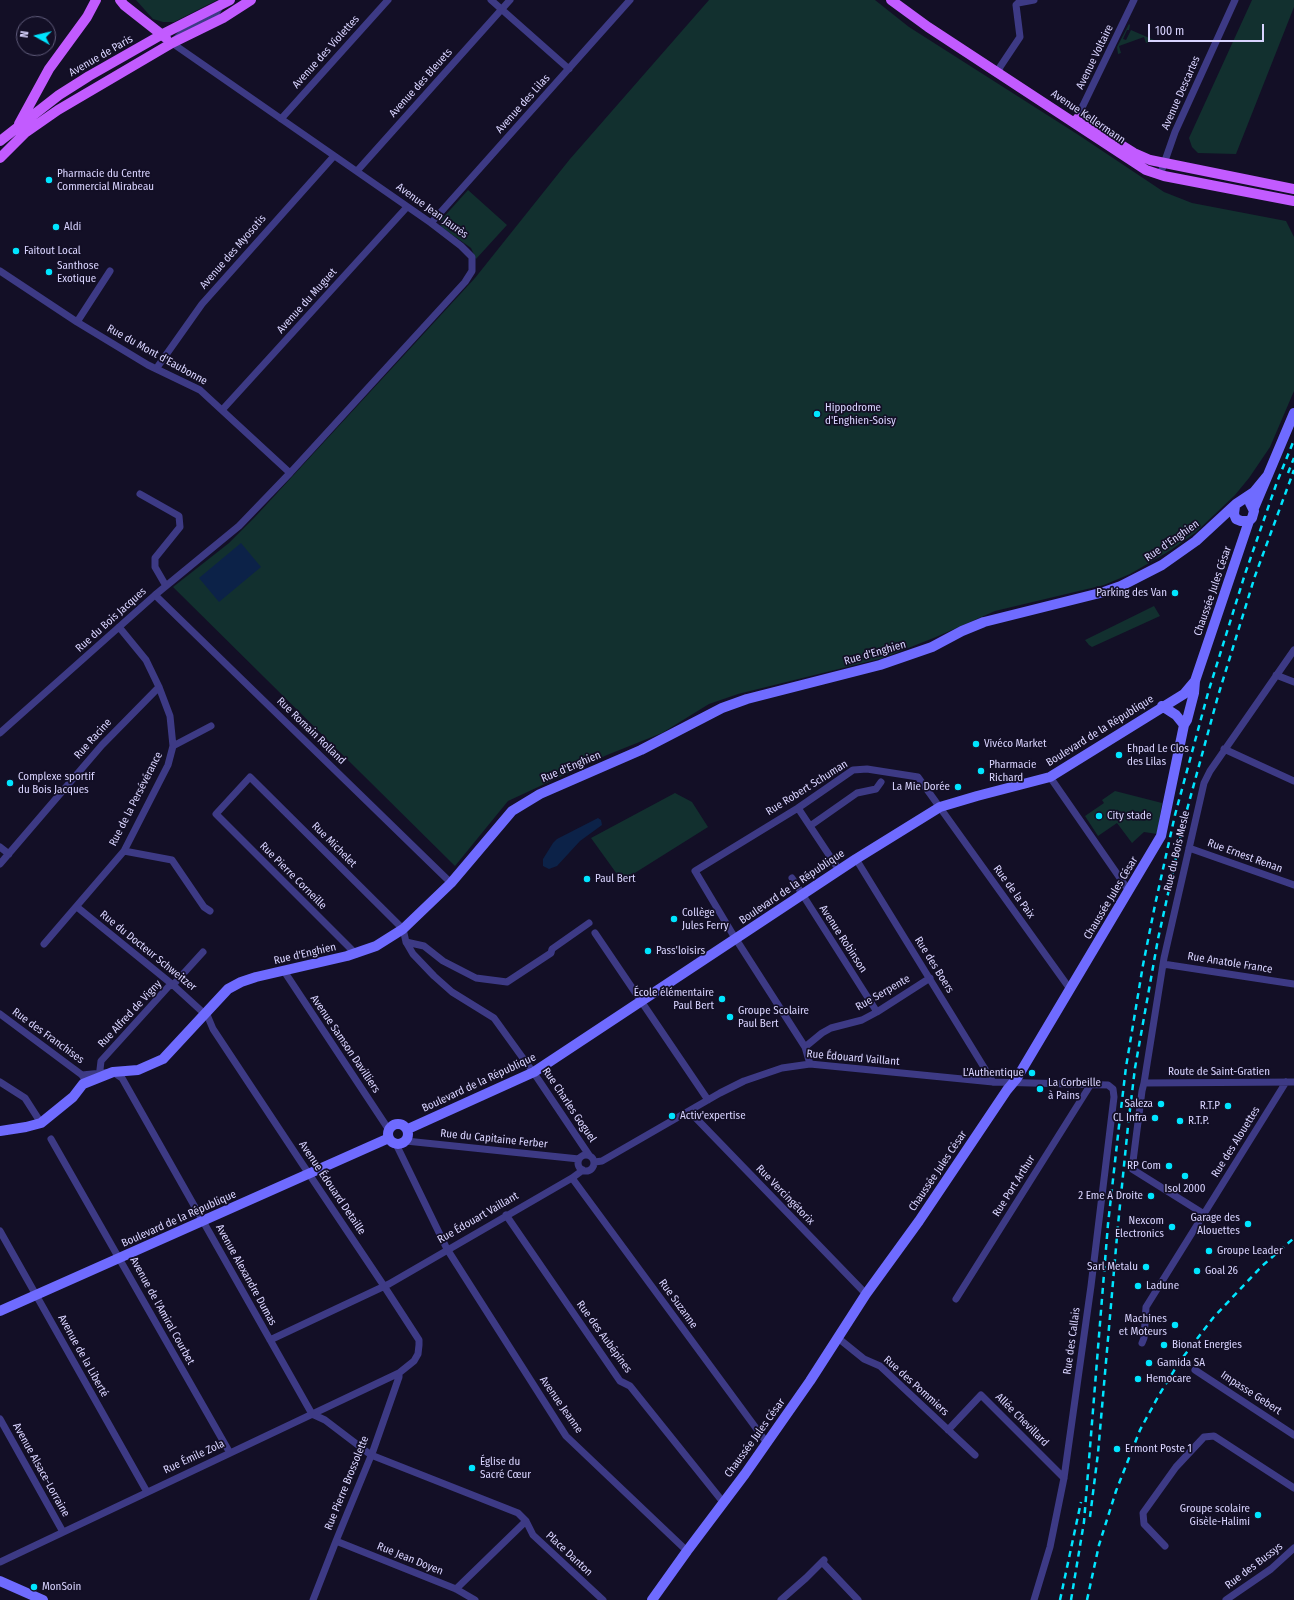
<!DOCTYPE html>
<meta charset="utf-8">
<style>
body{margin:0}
#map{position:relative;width:1294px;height:1600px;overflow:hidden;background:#130f26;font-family:"Fira Sans Condensed",sans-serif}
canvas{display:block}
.north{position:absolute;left:16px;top:16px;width:40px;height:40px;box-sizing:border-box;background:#130f26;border:1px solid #625e7d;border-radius:50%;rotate:278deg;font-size:11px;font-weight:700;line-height:16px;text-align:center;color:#d9d4ff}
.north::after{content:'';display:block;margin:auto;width:14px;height:18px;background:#00e5ff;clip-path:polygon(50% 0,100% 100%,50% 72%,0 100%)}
.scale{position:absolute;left:1148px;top:24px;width:116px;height:18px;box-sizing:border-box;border:2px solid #d9d4ff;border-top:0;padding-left:5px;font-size:12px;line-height:14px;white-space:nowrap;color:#d9d4ff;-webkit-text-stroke:3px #130f26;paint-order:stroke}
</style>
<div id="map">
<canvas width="1294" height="1600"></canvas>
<div class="north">N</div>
<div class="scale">100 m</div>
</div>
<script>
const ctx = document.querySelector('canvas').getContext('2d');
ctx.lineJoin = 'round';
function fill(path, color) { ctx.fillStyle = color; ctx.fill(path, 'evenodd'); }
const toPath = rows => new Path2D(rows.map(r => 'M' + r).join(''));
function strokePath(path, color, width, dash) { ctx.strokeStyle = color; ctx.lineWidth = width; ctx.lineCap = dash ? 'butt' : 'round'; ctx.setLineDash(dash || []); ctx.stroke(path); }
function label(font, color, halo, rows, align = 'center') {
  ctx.font = font + ' "Fira Sans Condensed",sans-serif'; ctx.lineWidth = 3.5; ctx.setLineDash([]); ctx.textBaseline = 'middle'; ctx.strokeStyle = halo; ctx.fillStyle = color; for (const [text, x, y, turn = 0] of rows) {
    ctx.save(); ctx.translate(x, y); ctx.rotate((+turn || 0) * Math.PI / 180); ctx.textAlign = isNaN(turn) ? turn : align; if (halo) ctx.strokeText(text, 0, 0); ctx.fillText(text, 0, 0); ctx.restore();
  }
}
fill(toPath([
 [136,0,217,0,174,22,163,22,153,19],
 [709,0,875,0,909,27,1077,134,1164,192,1192,203,1286,221,1294,237,1294,391,1270,447,1249,478,1235,495,1195,533,1171,550,1149,563,1130,574,1104,585,995,611,936,637,883,658,738,694,709,704,662,733,607,755,508,801,455,866,173,587,229,543,255,517,475,278,570,159],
 [1252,0,1294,0,1294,7,1236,154,1198,153,1192,147,1189,138],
 [1129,24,1130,25,1129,30,1127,30,1123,39,1126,40,1131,30,1154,40,1146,43,1144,37,1119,46,1121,53,1118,54,1117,47],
 [468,190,507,225,476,259,471,248,440,226,441,220],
 [1154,606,1160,616,1092,647,1089,645,1085,640],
 [1115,791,1162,803,1157,834,1144,832,1132,843,1117,823,1098,836,1085,816,1104,803,1102,800],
 [675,793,692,802,708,827,622,881,591,838]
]), '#12302f');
fill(toPath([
 [241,543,261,567,219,602,199,578],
 [598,818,601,820,602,825,580,841,557,866,549,869,543,866,543,859,553,843,557,839]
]), '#0c2248');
strokePath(toPath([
 [491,0,569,69],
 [999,73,1000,67,1020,37,1016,5,1018,3,1034,0],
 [281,119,388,0],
 [1076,120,1134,0],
 [357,171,510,0],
 [1160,175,1175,132,1235,0],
 [431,223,630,0],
 [0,271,77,322,148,365,200,390,290,473],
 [77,322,110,271],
 [156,369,202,304,334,156],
 [223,409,407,207],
 [140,494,179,516,180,527,155,558,155,567,166,586],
 [155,595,451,883],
 [1276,675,1294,682],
 [0,733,155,595,239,526,290,473,465,282,472,271,472,257,461,246,431,223,172,43,183,32,215,15,221,5],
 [173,746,211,726],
 [1224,749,1294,781],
 [1050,777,1129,891],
 [798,808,839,870],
 [810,826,857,793,876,789,881,782],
 [0,847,9,854],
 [1189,848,1294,885],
 [124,851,172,860,204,907,210,911],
 [856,859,993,1082],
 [0,864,102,745,159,687],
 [792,878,877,1012],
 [595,933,708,1100],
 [406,942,424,946,443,961,476,978,507,982,551,953,552,949,589,923],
 [44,944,124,851,168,765,173,746,170,716,159,687,146,660,119,627],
 [356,954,216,814,250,777,403,929,406,942,413,954,434,976,452,992,494,1018,538,1079,589,1155],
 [1163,964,1294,984],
 [284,971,389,1130],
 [0,1014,82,1075,84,1078],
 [805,1047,822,1033,831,1028,862,1020,877,1012,930,978],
 [810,1064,805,1047,732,933,695,871,798,808,853,770,867,769,918,777,1070,989],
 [82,1075,113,1072,122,1078,312,1414],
 [99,1078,101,1061,169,986,173,985,203,952],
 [0,1082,25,1098,41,1123],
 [1144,1083,1294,1082],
 [689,1111,866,1294],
 [51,1139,230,1453],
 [406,1141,579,1159],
 [396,1144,447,1249,566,1436,687,1551],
 '578 1163a8 8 0 1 1 16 0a8 8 0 1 1-16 0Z',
 [595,1162,602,1161,720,1093,744,1081,782,1068,810,1064,993,1082,1108,1085,1113,1089,1114,1097,1091,1286,1064,1478,1050,1547,1034,1600],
 [572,1178,767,1443],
 [1204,1214,1132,1169,1142,1091,1144,1083,1164,958,1204,783,1210,771,1294,650],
 [506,1215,620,1381,630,1386,723,1502],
 [0,1231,147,1492],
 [956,1299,1091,1084],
 [838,1338,864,1359,880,1366,975,1455],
 [270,1340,389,1284,572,1178,583,1170],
 [1142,1343,1144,1338,1146,1307,1286,1082],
 [1195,1370,1294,1435],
 [312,1414,325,1420,371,1455,518,1513,526,1521,533,1535,603,1600],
 [0,1419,63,1532],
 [948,1430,981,1395,1064,1478],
 [336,1541,456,1589,475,1600],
 [1165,1546,1144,1524,1143,1513,1176,1467,1204,1437,1214,1436,1294,1488],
 [0,1562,399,1373,414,1361,418,1354,419,1345,419,1340,384,1286,303,1165,213,1029,208,1017,173,985,77,907],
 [822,1562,858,1600],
 [456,1589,526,1521],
 [313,1600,336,1541,373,1451,399,1377,399,1373],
 [781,1600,806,1578,824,1560],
 [1226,1600,1271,1569,1294,1548]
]), '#3d3a85', 7);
strokePath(toPath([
 [1235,506,1234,514,1236,519,1241,521,1249,521,1252,518,1254,511,1250,503],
 [1254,508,1294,413],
 [1162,706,1176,715,1184,725],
 '388 1134a10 10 0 1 1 20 0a10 10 0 1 1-20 0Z',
 [408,1129,534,1072,856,859,940,807,977,796,1050,777,1184,694,1195,681],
 [0,1131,26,1127,41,1123,73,1097,83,1084,113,1072,138,1070,163,1059,228,989,241,982,256,977,347,956,376,946,403,929,451,883,512,811,540,794,641,750,722,708,747,699,880,665,932,647,962,631,984,622,1104,592,1121,586,1162,565,1196,541,1236,504,1254,492,1268,475],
 [0,1311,389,1138],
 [0,1581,43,1600],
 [652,1600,687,1551,745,1474,810,1381,866,1294,919,1221,1007,1090,1017,1078,1161,836,1184,725,1187,720,1194,693,1195,681,1249,521]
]), '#6f6bff', 10);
strokePath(toPath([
 [120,0,124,5,166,38],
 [891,0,928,27,1146,170,1164,176,1294,201],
 [1078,118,1134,153,1150,160,1294,189],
 [19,124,49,69,87,17,96,0],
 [0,141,59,95,89,76,161,35,230,0],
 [0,158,25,133,58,110,172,43,223,18,251,0]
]), '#c25bff', 10);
strokePath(toPath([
 [1288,473,1294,458],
 [1090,1517,1098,1453,1118,1225,1128,1126,1135,1068,1158,939,1185,817,1218,696,1255,576,1294,470],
 [1060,1600,1081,1502],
 [1071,1600,1084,1522,1108,1224,1119,1126,1126,1067,1143,965,1155,905,1175,815,1208,693,1245,574,1277,482,1294,440],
 [1087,1600,1099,1545,1116,1491,1140,1430,1159,1395,1180,1361,1213,1318,1262,1266,1294,1238]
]), '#00e5ff', 2.5, [6, 5]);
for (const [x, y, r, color] of [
 [49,180,4,"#00e5ff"],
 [56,227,4,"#00e5ff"],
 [16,251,4,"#00e5ff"],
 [49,272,4,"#00e5ff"],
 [817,414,4,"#00e5ff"],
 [1175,593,4,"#00e5ff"],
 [976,744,4,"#00e5ff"],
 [1119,755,4,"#00e5ff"],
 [981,771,4,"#00e5ff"],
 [10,783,4,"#00e5ff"],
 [958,787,4,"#00e5ff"],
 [1099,816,4,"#00e5ff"],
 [587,879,4,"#00e5ff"],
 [674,919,4,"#00e5ff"],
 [648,951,4,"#00e5ff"],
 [722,999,4,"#00e5ff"],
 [730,1017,4,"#00e5ff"],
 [1032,1073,4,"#00e5ff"],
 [1040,1089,4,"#00e5ff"],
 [1161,1104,4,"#00e5ff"],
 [1228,1106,4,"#00e5ff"],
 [672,1116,4,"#00e5ff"],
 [1155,1118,4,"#00e5ff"],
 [1180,1121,4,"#00e5ff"],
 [1169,1166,4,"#00e5ff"],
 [1185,1176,4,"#00e5ff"],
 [1151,1196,4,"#00e5ff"],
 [1248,1224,4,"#00e5ff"],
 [1172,1227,4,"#00e5ff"],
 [1209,1251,4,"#00e5ff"],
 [1146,1267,4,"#00e5ff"],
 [1197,1271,4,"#00e5ff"],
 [1138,1286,4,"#00e5ff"],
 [1175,1325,4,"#00e5ff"],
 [1164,1345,4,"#00e5ff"],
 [1149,1363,4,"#00e5ff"],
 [1138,1379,4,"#00e5ff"],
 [1117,1449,4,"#00e5ff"],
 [472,1468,4,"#00e5ff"],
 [1258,1515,4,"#00e5ff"],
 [34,1587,4,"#00e5ff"]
]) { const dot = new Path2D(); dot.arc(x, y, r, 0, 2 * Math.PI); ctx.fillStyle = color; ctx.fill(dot); strokePath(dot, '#130f26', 1.5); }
label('11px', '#d9d4ff', '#130f26', [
 ["Avenue des Violettes",326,52,-48],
 ["Avenue de Paris",101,56,-30],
 ["Avenue Voltaire",1095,57,-64],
 ["Avenue des Bleuets",421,83,-48],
 ["Avenue Descartes",1181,93,-66],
 ["Avenue des Lilas",523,104,-48],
 ["Avenue Kellermann",1088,117,34],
 ["Avenue Jean Jaurès",432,211,36],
 ["Avenue des Myosotis",233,252,-49],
 ["Avenue du Muguet",307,301,-48],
 ["Rue du Mont d'Eaubonne",157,355,29],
 ["Rue d'Enghien",1172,541,-35],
 ["Chaussée Jules César",1213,591,-71],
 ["Rue du Bois Jacques",111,620,-42],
 ["Rue d'Enghien",875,653,-16],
 ["Rue Romain Rolland",311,731,44],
 ["Boulevard de la République",1100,731,-32],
 ["Rue Racine",93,739,-48],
 ["Rue d'Enghien",571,767,-23],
 ["Rue Robert Schuman",807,788,-32],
 ["Rue de la Persévérance",136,799,-63],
 ["Rue Michelet",334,845,45],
 ["Rue du Bois Mesle",1177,851,-77],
 ["Rue Ernest Renan",1245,856,20],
 ["Rue Pierre Corneille",293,876,45],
 ["Boulevard de la République",792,887,-34],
 ["Rue de la Paix",1014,892,54],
 ["Chaussée Jules César",1111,898,-59],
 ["Avenue Robinson",843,939,57],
 ["Rue du Docteur Schweitzer",148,951,39],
 ["Rue d'Enghien",305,954,-13],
 ["Rue Anatole France",1230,963,9],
 ["Rue des Boers",934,965,58],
 ["Rue Serpente",883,993,-30],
 ["Rue Alfred de Vigny",130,1014,-47],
 ["Rue des Franchises",48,1036,36],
 ["Avenue Samson Davilliers",345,1044,56],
 ["Rue Édouard Vaillant",853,1058,5],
 ["Route de Saint-Gratien",1219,1072],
 ["Boulevard de la République",479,1083,-25],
 ["Rue Charles Goguel",569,1105,56],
 ["Rue du Capitaine Ferber",494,1139,6],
 ["Rue des Alouettes",1236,1142,-58],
 ["Chaussée Jules César",938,1171,-56],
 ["Rue Port Arthur",1014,1186,-58],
 ["Avenue Édouard Detaille",332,1188,56],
 ["Rue Vercingétorix",785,1195,46],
 ["Rue Édouart Vaillant",478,1218,-30],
 ["Boulevard de la République",179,1219,-24],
 ["Avenue Alexandre Dumas",246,1275,61],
 ["Rue Suzanne",678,1304,54],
 ["Avenue de l'Amiral Courbet",162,1311,61],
 ["Rue des Aubépines",604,1337,54],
 ["Rue des Callais",1072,1341,-82],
 ["Avenue de la Liberté",83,1356,61],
 ["Rue des Pommiers",916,1386,42],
 ["Impasse Gebert",1251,1393,33],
 ["Avenue Jeanne",561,1405,55],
 ["Allée Chevillard",1022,1420,45],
 ["Chaussée Jules César",755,1438,-54],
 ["Rue Émile Zola",194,1457,-25],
 ["Avenue Alsace-Lorraine",41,1470,61],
 ["Rue Pierre Brossolette",347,1483,-68],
 ["Place Danton",569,1554,43],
 ["Rue Jean Doyen",410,1559,22],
 ["Rue des Bussys",1254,1566,-37]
]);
label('11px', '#d9d4ff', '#130f26', [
 ["Pharmacie du Centre",57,174],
 ["Commercial Mirabeau",57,187],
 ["Aldi",64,227],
 ["Faitout Local",24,251],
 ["Santhose",57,266],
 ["Exotique",57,279],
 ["Hippodrome",825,408],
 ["d'Enghien-Soisy",825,421],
 ["Parking des Van",1167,593,"right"],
 ["Vivéco Market",984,744],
 ["Ehpad Le Clos",1127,749],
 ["des Lilas",1127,762],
 ["Pharmacie",989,765],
 ["Richard",989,778],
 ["Complexe sportif",18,777],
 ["du Bois Jacques",18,790],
 ["La Mie Dorée",950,787,"right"],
 ["City stade",1107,816],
 ["Paul Bert",595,879],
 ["Collège",682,913],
 ["Jules Ferry",682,926],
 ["Pass’loisirs",656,951],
 ["École élémentaire",714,993,"right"],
 ["Paul Bert",714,1006,"right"],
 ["Groupe Scolaire",738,1011],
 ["Paul Bert",738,1024],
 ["L'Authentique",1024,1073,"right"],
 ["La Corbeille",1048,1083],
 ["à Pains",1048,1096],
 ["Saleza",1153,1104,"right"],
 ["R.T.P",1220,1106,"right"],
 ["Activ'expertise",680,1116],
 ["CL Infra",1147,1118,"right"],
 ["R.T.P.",1188,1121],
 ["RP Com",1161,1166,"right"],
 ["Isol 2000",1185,1189,"center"],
 ["2 Eme A Droite",1143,1196,"right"],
 ["Garage des",1240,1218,"right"],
 ["Alouettes",1240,1231,"right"],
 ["Nexcom",1164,1221,"right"],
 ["Electronics",1164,1234,"right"],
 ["Groupe Leader",1217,1251],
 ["Sarl Metalu",1138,1267,"right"],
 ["Goal 26",1205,1271],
 ["Ladune",1146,1286],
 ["Machines",1167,1319,"right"],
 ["et Moteurs",1167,1332,"right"],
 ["Bionat Energies",1172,1345],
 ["Gamida SA",1157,1363],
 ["Hemocare",1146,1379],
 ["Ermont Poste 1",1125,1449],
 ["Église du",480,1462],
 ["Sacré Cœur",480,1475],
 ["Groupe scolaire",1250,1509,"right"],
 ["Gisèle-Halimi",1250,1522,"right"],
 ["MonSoin",42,1587]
], 'left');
</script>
